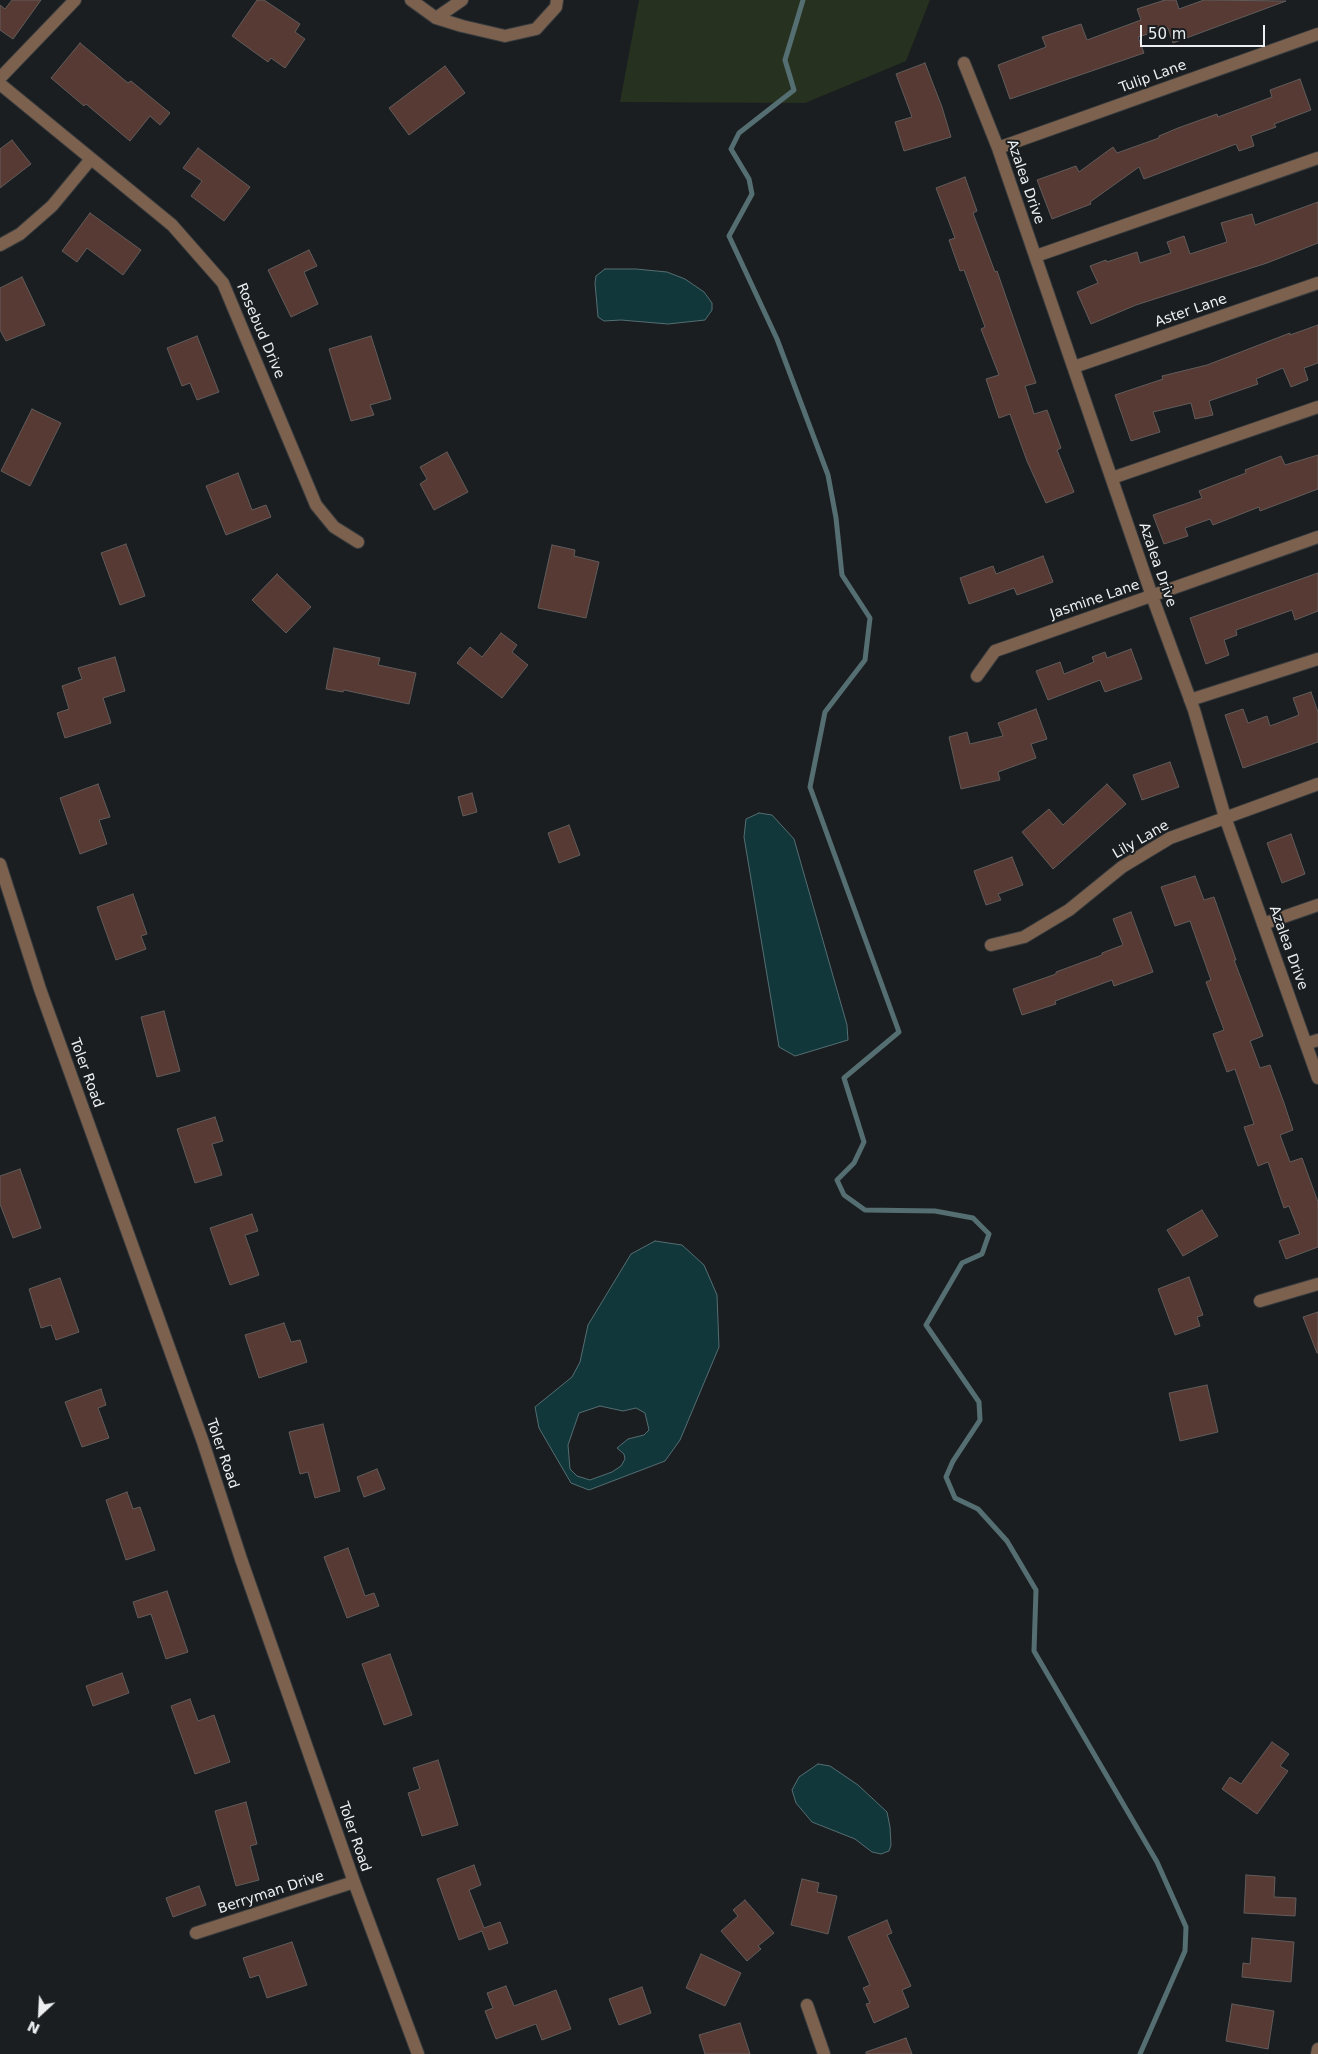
<!DOCTYPE html>
<style>
body{margin:0}
#map{position:relative;width:1318px;height:2054px;overflow:hidden;background:#1a1e21;font-family:"DejaVu Sans",sans-serif}
canvas{display:block}
.north{position:absolute;left:15px;top:1989px;width:50px;height:50px;-webkit-text-stroke:4px #1a1e21;paint-order:stroke;rotate:205deg;font-size:14px;font-weight:700;line-height:20px;text-align:center;color:#edeff1}
.north::after{content:'';display:block;margin:auto;width:18px;height:22px;background:#edeff1;clip-path:polygon(50% 0,100% 100%,50% 72%,0 100%)}
.scale{position:absolute;left:1140px;top:25px;width:125px;height:22px;box-sizing:border-box;border:2px solid #edeff1;border-top:0;padding-left:6px;font-size:15px;line-height:18px;white-space:nowrap;color:#edeff1;-webkit-text-stroke:4px #1a1e21;paint-order:stroke}
</style>
<div id="map">
<canvas width="1318" height="2054"></canvas>
<div class="north">N</div>
<div class="scale">50 m</div>
</div>
<script>
const ctx = document.querySelector('canvas').getContext('2d');
ctx.lineJoin = 'round';
function fill(path, color) { ctx.fillStyle = color; ctx.fill(path, 'evenodd'); }
const toPath = rows => new Path2D(rows.map(r => 'M' + r).join(''));
function strokePath(path, color, width, dash) { ctx.strokeStyle = color; ctx.lineWidth = width; ctx.lineCap = dash ? 'butt' : 'round'; ctx.setLineDash(dash || []); ctx.stroke(path); }
function label(font, color, halo, rows, align = 'center') {
  ctx.font = font + ' "DejaVu Sans",sans-serif'; ctx.lineWidth = 4; ctx.setLineDash([]); ctx.textBaseline = 'middle'; ctx.strokeStyle = halo; ctx.fillStyle = color; for (const [text, x, y, turn = 0] of rows) {
    ctx.save(); ctx.translate(x, y); ctx.rotate((+turn || 0) * Math.PI / 180); ctx.textAlign = isNaN(turn) ? turn : align; if (halo) ctx.strokeText(text, 0, 0); ctx.fillText(text, 0, 0); ctx.restore();
  }
}
fill(toPath([
 [639,0,930,0,906,61,805,103,620,102]
]), '#26311f');
const water = toPath([
 [605,269,636,269,667,272,685,279,704,292,712,303,712,310,705,320,668,324,621,320,604,321,598,317,595,283,596,276,605,269],
 [759,813,772,815,794,839,847,1025,848,1040,795,1056,779,1047,744,837,746,819,759,813],
 [655,1241,682,1245,704,1265,717,1295,719,1347,680,1440,665,1461,589,1490,571,1483,539,1428,535,1407,572,1377,580,1362,588,1325,631,1254,655,1241],
 [600,1406,623,1411,636,1408,645,1413,649,1430,644,1435,628,1439,617,1448,624,1454,625,1459,621,1466,612,1472,590,1480,577,1476,570,1469,568,1445,579,1413,600,1406],
 [818,1764,830,1766,858,1785,887,1812,890,1827,891,1845,889,1851,881,1854,872,1852,855,1839,812,1822,796,1803,792,1790,799,1777,818,1764]
]);
fill(water, '#12373b');
strokePath(water, '#546e72', 1);
strokePath(toPath([
 [803,0,785,60,794,90,739,133,731,149,749,179,752,194,729,236,777,339,828,475,836,518,842,575,870,618,865,660,825,712,810,787,899,1032,844,1078,864,1142,854,1163,837,1180,844,1195,865,1210,935,1211,973,1218,989,1234,982,1254,962,1263,926,1325,979,1402,980,1420,953,1461,946,1477,955,1498,978,1509,1007,1541,1036,1590,1034,1651,1157,1862,1186,1927,1185,1951,1140,2054]
]), '#546e72', 5);
const building = toPath([
 [12,0,41,0,13,39,0,30,0,5,5,9,12,0],
 [257,0,264,0,300,24,295,32,305,39,285,68,271,58,268,62,232,36,257,0],
 [1165,0,1176,0,1179,9,1204,0,1286,1,1173,43,1168,28,1138,37,1144,53,1010,99,998,65,1046,47,1042,37,1081,24,1087,40,1141,20,1137,9,1165,0],
 [80,43,128,83,131,81,170,113,160,125,150,116,130,141,86,104,84,106,51,78,80,43],
 [925,63,942,107,951,137,904,151,895,122,912,117,896,74,925,63],
 [445,66,465,93,409,135,389,108,445,66],
 [1300,79,1311,110,1274,124,1276,127,1251,136,1254,146,1239,151,1236,144,1144,179,1139,167,1090,202,1091,204,1052,219,1037,180,1076,166,1079,172,1113,147,1117,153,1159,138,1159,136,1178,128,1217,114,1218,117,1272,97,1270,90,1300,79],
 [12,140,31,164,0,188,0,149,12,140],
 [198,148,250,187,224,221,191,196,202,181,183,168,198,148],
 [965,177,977,211,973,213,995,272,997,271,1036,383,1025,386,1034,414,1047,410,1061,448,1057,450,1074,492,1046,503,1027,461,1010,414,999,418,986,379,999,375,981,329,985,327,964,270,960,271,949,240,955,238,936,188,965,177],
 [1318,202,1318,243,1267,263,1136,305,1091,324,1077,292,1098,283,1090,266,1106,260,1107,262,1137,252,1140,263,1171,253,1167,242,1184,236,1190,254,1227,242,1221,223,1252,214,1255,225,1318,202],
 [90,213,141,250,123,275,87,248,77,262,62,251,90,213],
 [309,250,317,266,304,272,318,304,291,317,268,270,309,250],
 [22,277,45,325,6,341,0,330,0,288,22,277],
 [1318,325,1318,363,1304,368,1308,380,1291,387,1283,368,1256,379,1258,384,1209,401,1213,415,1195,419,1191,403,1153,412,1160,432,1131,441,1115,395,1163,379,1162,376,1207,365,1290,333,1290,335,1318,325],
 [197,336,219,392,197,400,190,383,182,386,167,348,197,336],
 [371,336,391,399,370,405,374,415,351,421,329,349,371,336],
 [32,409,61,423,30,486,1,471,32,409],
 [447,452,468,492,434,510,420,484,427,479,420,467,447,452],
 [1318,455,1318,489,1260,511,1259,507,1213,525,1210,519,1185,528,1188,536,1164,544,1153,515,1202,498,1199,491,1246,473,1245,470,1281,456,1285,465,1318,455],
 [238,473,252,510,266,505,271,517,226,535,206,486,238,473],
 [126,544,145,596,120,605,101,553,126,544],
 [552,545,575,550,574,556,599,562,586,618,538,608,552,545],
 [1043,556,1053,582,1017,595,1014,588,969,604,960,578,993,566,996,574,1043,556],
 [1318,573,1318,611,1295,620,1292,610,1236,630,1237,635,1224,640,1229,655,1206,664,1190,618,1318,573],
 [277,574,311,607,286,633,252,600,277,574],
 [501,633,517,645,512,652,528,665,502,698,457,663,470,647,482,657,501,633],
 [334,648,380,658,378,665,416,673,409,704,344,690,343,692,326,689,334,648],
 [1131,649,1142,679,1105,692,1100,680,1048,700,1036,671,1060,662,1064,674,1094,662,1092,657,1105,652,1107,658,1131,649],
 [115,657,125,691,103,698,111,723,65,738,57,713,69,709,62,686,82,679,78,668,115,657],
 [1311,692,1318,712,1318,742,1243,768,1225,715,1243,709,1248,723,1267,716,1270,726,1299,715,1293,698,1311,692],
 [1036,709,1047,739,1031,744,1036,758,998,772,1000,780,961,789,949,737,967,732,970,744,1003,736,998,723,1036,709],
 [1170,762,1179,787,1142,800,1133,775,1170,762],
 [98,784,110,817,99,820,107,844,80,854,60,798,98,784],
 [1107,784,1126,804,1053,869,1022,832,1049,809,1063,825,1107,784],
 [472,793,477,812,463,816,458,797,472,793],
 [569,825,580,855,559,863,548,833,569,825],
 [1291,834,1305,874,1282,883,1267,843,1291,834],
 [1012,857,1023,885,998,894,1001,900,986,905,974,871,1012,857],
 [1195,876,1204,900,1214,897,1236,960,1234,960,1263,1036,1250,1041,1260,1068,1270,1065,1284,1103,1293,1130,1280,1135,1290,1162,1302,1158,1318,1202,1318,1247,1286,1259,1279,1241,1300,1234,1289,1206,1284,1208,1268,1162,1258,1166,1244,1127,1254,1124,1235,1069,1227,1072,1213,1034,1224,1030,1206,982,1211,980,1190,921,1175,926,1161,887,1195,876],
 [133,894,147,934,141,936,146,949,116,960,97,907,133,894],
 [1131,912,1153,972,1114,986,1112,980,1055,1001,1056,1004,1022,1015,1013,989,1056,974,1056,972,1102,955,1102,953,1123,945,1113,919,1131,912],
 [164,1011,180,1071,157,1077,141,1017,164,1011],
 [215,1117,223,1141,212,1144,222,1175,195,1183,177,1129,215,1117],
 [20,1169,41,1228,13,1238,0,1204,0,1176,20,1169],
 [1202,1210,1218,1236,1183,1256,1167,1230,1202,1210],
 [252,1214,258,1231,245,1235,259,1275,230,1285,210,1228,252,1214],
 [1189,1277,1203,1315,1197,1317,1200,1326,1175,1335,1158,1289,1189,1277],
 [60,1278,79,1332,56,1340,51,1325,41,1328,29,1289,60,1278],
 [1318,1312,1318,1353,1317,1353,1303,1317,1318,1312],
 [284,1323,291,1342,300,1340,307,1362,259,1378,245,1335,284,1323],
 [1207,1385,1218,1432,1180,1441,1169,1393,1207,1385],
 [101,1389,106,1405,98,1408,109,1438,82,1447,65,1402,101,1389],
 [323,1424,340,1491,315,1498,308,1472,300,1474,289,1432,323,1424],
 [377,1469,385,1489,364,1497,357,1477,377,1469],
 [127,1492,133,1509,140,1507,155,1550,126,1560,106,1500,127,1492],
 [348,1548,365,1596,374,1593,379,1606,347,1618,324,1557,348,1548],
 [167,1591,188,1652,166,1659,151,1614,138,1618,133,1602,167,1591],
 [390,1654,412,1715,384,1725,362,1664,390,1654],
 [122,1673,129,1693,93,1706,86,1686,122,1673],
 [190,1699,198,1721,214,1715,230,1762,195,1774,171,1706,190,1699],
 [1272,1742,1289,1754,1280,1766,1288,1771,1257,1814,1222,1789,1230,1777,1241,1784,1272,1742],
 [438,1760,458,1825,422,1836,408,1793,420,1789,413,1768,438,1760],
 [246,1802,257,1844,250,1846,259,1880,236,1886,215,1811,246,1802],
 [474,1865,481,1885,469,1890,484,1928,500,1922,508,1943,489,1950,482,1931,459,1940,437,1879,474,1865],
 [1246,1875,1275,1877,1274,1897,1296,1898,1295,1916,1244,1913,1246,1875],
 [802,1879,819,1883,817,1892,837,1896,828,1934,791,1925,802,1879],
 [199,1886,206,1905,173,1917,166,1898,199,1886],
 [745,1900,774,1933,758,1946,761,1949,747,1961,721,1931,738,1916,733,1910,745,1900],
 [887,1920,892,1933,887,1935,911,1986,902,1990,909,2007,874,2023,866,2004,870,2003,863,1988,870,1985,848,1937,887,1920],
 [1252,1938,1294,1942,1291,1982,1242,1977,1243,1963,1250,1964,1252,1938],
 [292,1942,307,1985,267,1998,259,1975,250,1978,243,1958,292,1942],
 [701,1954,741,1973,725,2006,686,1988,701,1954],
 [506,1986,514,2006,556,1990,571,2029,542,2040,536,2024,496,2039,485,2011,493,2008,487,1993,506,1986],
 [642,1987,651,2013,619,2025,609,1999,642,1987],
 [1232,2004,1274,2011,1268,2049,1226,2041,1232,2004],
 [740,2023,750,2054,705,2054,699,2035,740,2023],
 [906,2038,912,2054,866,2054,866,2052,906,2038]
]);
fill(building, '#563a33');
strokePath(building, '#625c5b', 1);
const minor = toPath([
 [411,0,436,18],
 [462,0,436,18,462,26,505,36,536,29,556,7,557,0],
 [964,63,998,148,1152,596,1194,710,1225,817,1318,1078],
 [0,78,75,0],
 [0,84,172,225,223,283,316,505,334,527,358,542],
 [998,148,1318,34],
 [0,245,20,234,52,206,91,159],
 [1036,256,1318,158],
 [1074,367,1318,283],
 [1112,478,1318,407],
 [977,676,995,651,1318,537],
 [1190,700,1318,659],
 [0,864,40,989,203,1442,241,1559,354,1882,418,2054],
 [1263,924,1318,905],
 [991,945,1024,937,1069,910,1122,867,1170,838,1318,784],
 [1306,1044,1318,1040],
 [1260,1301,1318,1284],
 [196,1933,354,1882],
 [807,2005,824,2054],
 [1317,2054,1318,2049]
]);
strokePath(minor, '#383b3e', 14);
strokePath(minor, '#7c624e', 12);
label('14px', '#edeff1', '#1a1e21', [
 ["Tulip Lane",1153,77,-20],
 ["Azalea Drive",1025,182,71],
 ["Aster Lane",1191,311,-19],
 ["Rosebud Drive",260,331,67],
 ["Azalea Drive",1157,565,71],
 ["Jasmine Lane",1095,600,-19],
 ["Lily Lane",1141,840,-30],
 ["Azalea Drive",1288,948,70],
 ["Toler Road",86,1073,70],
 ["Toler Road",222,1454,71],
 ["Toler Road",354,1837,71],
 ["Berryman Drive",271,1893,-18]
]);
</script>
